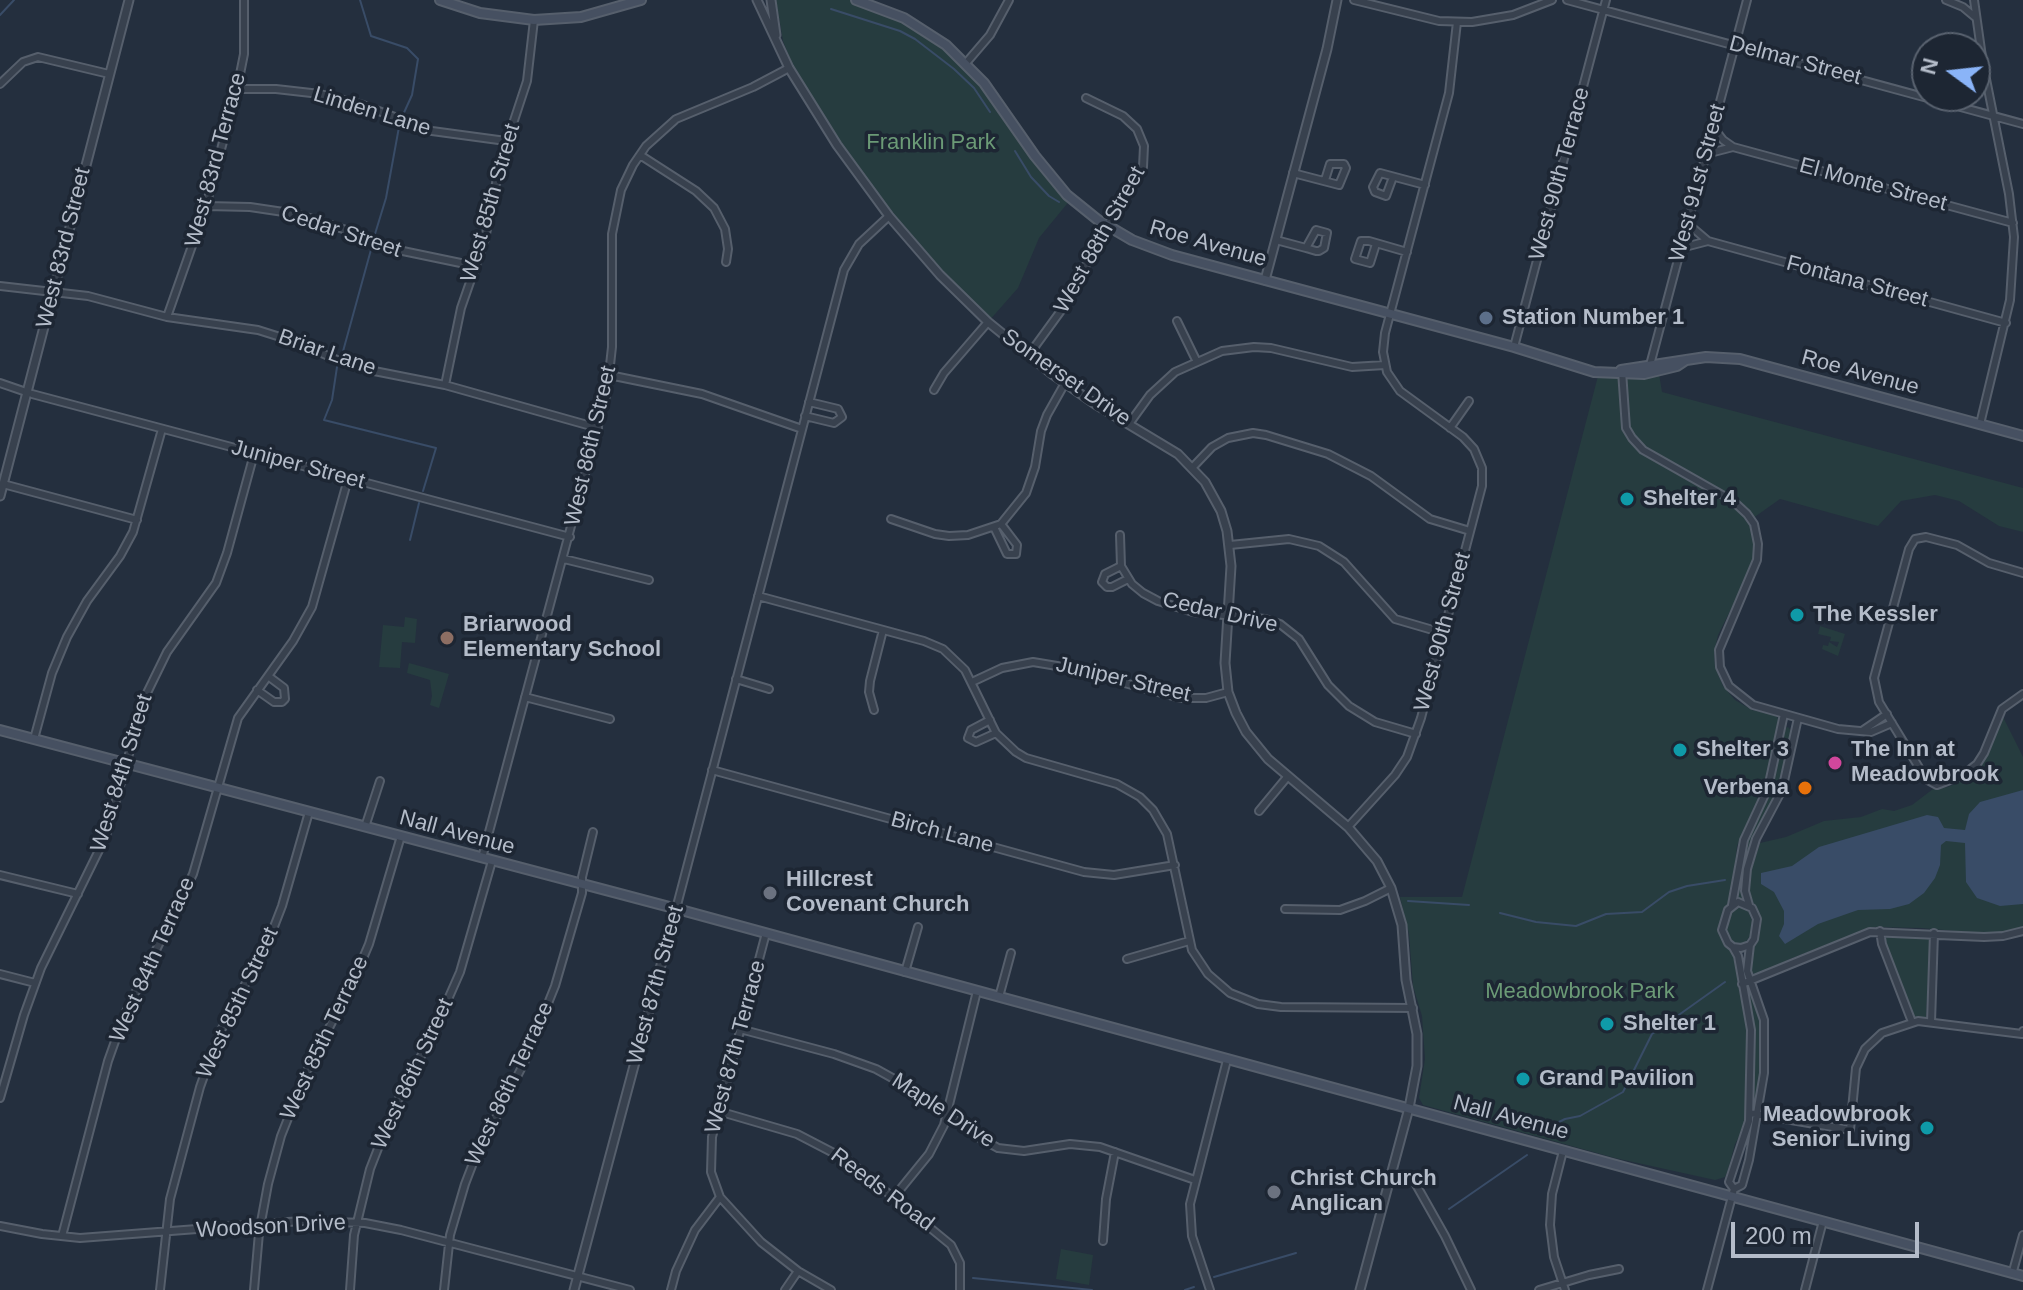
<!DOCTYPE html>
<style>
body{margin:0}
#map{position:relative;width:2023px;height:1290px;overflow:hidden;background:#242f3e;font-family:Helvetica,sans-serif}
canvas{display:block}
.north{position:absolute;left:1911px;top:32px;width:80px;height:80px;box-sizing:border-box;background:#1d2633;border:2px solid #59626f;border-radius:50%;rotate:285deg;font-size:22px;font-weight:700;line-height:32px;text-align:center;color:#b4bcc9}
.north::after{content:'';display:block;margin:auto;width:28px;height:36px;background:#8ab4f8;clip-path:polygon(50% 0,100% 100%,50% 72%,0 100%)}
.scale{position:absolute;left:1731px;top:1222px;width:188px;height:36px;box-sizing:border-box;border:4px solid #b4bcc9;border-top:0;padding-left:10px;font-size:24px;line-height:28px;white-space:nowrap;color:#b4bcc9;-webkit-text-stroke:6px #1d2633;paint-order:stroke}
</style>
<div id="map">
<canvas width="2023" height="1290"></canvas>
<div class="north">N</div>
<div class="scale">200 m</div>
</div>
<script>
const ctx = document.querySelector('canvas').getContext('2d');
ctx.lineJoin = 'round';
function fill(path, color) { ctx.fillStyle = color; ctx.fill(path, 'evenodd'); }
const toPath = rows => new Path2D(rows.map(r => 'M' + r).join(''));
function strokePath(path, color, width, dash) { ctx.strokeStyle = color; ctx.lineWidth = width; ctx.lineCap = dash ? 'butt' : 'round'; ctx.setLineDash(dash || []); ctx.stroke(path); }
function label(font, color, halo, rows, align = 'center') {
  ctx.font = font + ' Helvetica,sans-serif'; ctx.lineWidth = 7; ctx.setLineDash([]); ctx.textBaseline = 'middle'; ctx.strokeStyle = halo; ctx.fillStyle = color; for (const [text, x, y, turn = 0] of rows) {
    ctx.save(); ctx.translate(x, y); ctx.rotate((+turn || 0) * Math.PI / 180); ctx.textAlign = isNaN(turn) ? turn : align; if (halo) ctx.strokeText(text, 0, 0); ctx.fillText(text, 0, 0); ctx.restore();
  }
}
fill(toPath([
 [776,0,856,0,904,18,966,63,1071,199,1039,238,1018,288,988,322,907,239,803,91,783,41],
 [1659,374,1662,392,2023,488,2023,532,1999,526,1959,501,1935,495,1901,501,1878,526,1780,499,1749,521,1755,541,1754,559,1742,592,1738,595,1718,635,1714,653,1715,667,1723,686,1735,700,1752,710,1776,715,1779,721,1773,757,1768,775,1737,846,1732,898,1720,920,1720,932,1724,942,1736,958,1739,977,1738,985,1745,1014,1749,1051,1746,1068,1746,1099,1749,1101,1746,1124,1735,1144,1728,1170,1725,1177,1715,1180,1615,1158,1423,1105,1419,1098,1425,1059,1422,1016,1413,986,1409,934,1400,897,1462,897,1598,376,1633,377],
 [405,617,417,619,415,643,402,642,400,668,379,667,383,625,404,627],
 [1820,626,1845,634,1838,656,1822,649,1823,645,1828,646,1829,642,1837,647,1839,642,1830,641,1831,637,1818,634],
 [409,663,449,674,439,708,430,705,432,696,430,680,407,673],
 [2003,717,2023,757,2023,928,1989,934,1921,928,1874,927,1790,959,1766,972,1758,975,1752,973,1749,964,1751,951,1760,925,1747,884,1760,843,1786,837,1824,821,1861,817,1882,809,1894,811,1912,805,1933,789,1948,787,1965,779,1983,763],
 [1788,727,1792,732,1783,779,1746,861,1742,888,1743,900,1737,899,1747,838,1768,793,1776,769,1784,729],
 [1740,905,1748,910,1753,924,1752,933,1743,946,1737,945,1730,939,1726,927,1732,910],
 [1888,935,1919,938,1923,936,1930,939,1926,1017,1914,1017,1884,940],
 [1748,994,1753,996,1762,1022,1762,1072,1757,1108,1754,1109,1753,1023],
 [1061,1249,1093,1255,1089,1285,1056,1279]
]), '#263c3f');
fill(toPath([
 [2023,790,2023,904,2000,906,1977,898,1966,882,1965,843,1946,841,1941,845,1940,865,1935,878,1924,893,1909,904,1890,909,1858,910,1818,924,1785,944,1779,936,1784,924,1784,911,1774,892,1761,884,1761,873,1792,866,1819,847,1927,815,1938,817,1944,828,1965,830,1969,814,1980,802]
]), '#394c67');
strokePath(toPath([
 [360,0,371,36,407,48,418,59,412,95,402,117],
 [831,9,900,31,915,39,954,69,974,88,990,112],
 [0,15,14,0],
 [1015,151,1031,177,1049,196,1059,202],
 [375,234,386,198,399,127],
 [342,355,372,246],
 [337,367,332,400,324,420,436,448,423,491],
 [410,540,419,503],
 [1408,901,1469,905],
 [1500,913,1536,922,1576,926,1606,914,1642,912,1669,892,1687,886,1725,880],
 [1545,1129,1565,1119,1580,1116,1623,1092,1652,1034,1725,982],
 [1449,1209,1527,1155],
 [1214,1277,1296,1253],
 [973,1278,1092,1290],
 [1185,1290,1194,1287]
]), '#394c67', 2);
const minor = toPath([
 [1354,0,1439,21,1472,22,1513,15,1552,0],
 [1567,0,2023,124],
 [1946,0,1963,7,1975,17],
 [1974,0,1983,64,2009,194,2014,237,2010,300,1980,424],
 [966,63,990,35,1009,0],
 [0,84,23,62,38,57,109,74],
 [237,89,276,89,320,94,360,104,432,131,506,141],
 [1713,127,1723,140,1733,147,2013,223],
 [1706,154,1733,147],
 [640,155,696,191,714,208,725,229,728,249,726,262],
 [1293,173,1339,185,1346,168,1344,164,1330,164,1325,180],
 [1393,177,1386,196,1375,192,1373,187,1380,173,1425,185],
 [206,206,250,207,297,214,343,229,398,250,475,266],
 [1688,224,1708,241,2006,323],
 [1276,240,1306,248,1316,251,1319,251,1324,248,1327,233,1316,230,1306,248],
 [1376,244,1370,263,1355,259,1361,241,1369,241,1407,252],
 [1681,248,1708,241],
 [0,286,88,296,167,317,258,330,296,342,342,362,364,369,445,385,598,428],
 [167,317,206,206,237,89,244,54,244,0],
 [1177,321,1196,360],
 [1514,347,1606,0],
 [1028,356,1068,301,1099,239,1143,167,1144,146,1137,129,1123,116,1086,98],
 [1650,365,1747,0],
 [1622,371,1626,428,1632,438,1643,450,1733,501,1747,514,1754,524,1758,544,1757,560,1719,650,1720,667,1729,686,1753,705,1838,729,1871,732,1892,723],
 [609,375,702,394,802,429],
 [0,383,32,394,570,537],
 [445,385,461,308,485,239,500,163,527,81,534,20],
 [934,390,944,373,988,322],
 [805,416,834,423,842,417,838,409,809,402],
 [1129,424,1150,395,1175,372,1222,351,1254,347,1271,348,1352,367,1385,365],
 [1450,428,1469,401],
 [1192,468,1212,447,1228,438,1253,433,1266,435,1328,454,1371,476,1430,519,1470,531],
 [3,484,137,520],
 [891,519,935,534,949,536,968,535,1001,524,1026,493,1035,467,1041,431,1047,415,1065,383],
 [994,527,1007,554,1016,554,1017,545,1001,524],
 [1120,535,1121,566,1132,584,1143,593,1158,601,1193,612,1265,619,1280,624,1299,639,1328,685,1349,706,1375,722,1416,734],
 [1230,545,1289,539,1319,546,1344,562,1395,619,1443,633],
 [564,559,649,580],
 [1121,566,1105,574,1102,582,1107,587,1112,587,1128,579],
 [2023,573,1989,563,1957,545,1926,537,1915,539,1909,549,1874,678,1879,702,1926,779,1937,785,1963,775,1977,764,1984,753,2002,709,2023,694],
 [758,596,924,641,943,649,965,670,996,733,1016,752,1026,758,1117,784,1140,797,1153,810,1167,834,1192,950,1208,974,1230,993,1258,1004,1281,1007,1413,1008],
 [736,679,769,689],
 [972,682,1002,668,1033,662,1069,668,1180,698,1206,698,1228,692],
 [257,690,274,702,282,702,285,699,284,688,268,676],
 [525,697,610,719],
 [874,710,869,692,870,681,883,630],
 [990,720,971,730,968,738,976,742,996,733],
 [1862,731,1887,714],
 [34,739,52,673,67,637,87,601,120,556,133,532,162,429],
 [712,770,1084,872,1114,875,1175,865],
 [1259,811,1288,776],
 [365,827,380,781],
 [1348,827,1395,775,1407,757,1421,718,1482,486,1482,468,1474,449,1463,437,1400,391,1387,372,1383,352,1385,333,1449,93,1457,22],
 [482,858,607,392,612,347,612,234,621,190,633,165,646,146,676,119,753,87,789,68],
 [0,875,78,894],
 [1738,902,1752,908,1757,919,1754,939,1750,945,1741,948,1733,947,1728,943,1722,930,1728,910,1738,902],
 [1732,905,1744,840,1768,788,1784,714],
 [1749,905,1745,891,1747,869,1756,839,1782,790,1798,718],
 [676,909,844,270,859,244,889,216],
 [1285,909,1340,910,1365,901,1391,888],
 [1880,931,1882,944,1912,1022],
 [766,933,712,1137,711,1172,720,1197,761,1242,798,1271,831,1290],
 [1127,959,1189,941],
 [905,972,918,927],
 [0,974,35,983],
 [1742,984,1870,932,1984,937,2003,936,2023,931],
 [999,997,1011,953],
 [1931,1022,1934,933],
 [740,1029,834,1054,876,1069,923,1095,978,1137,998,1148,1024,1151,1070,1144,1100,1147,1195,1180],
 [0,1098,24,1015,41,968,106,836,145,697,167,652,216,583,227,553,254,454],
 [718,1111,797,1134,849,1161,951,1245,960,1263,960,1290],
 [1750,1113,1850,1130,1856,1068,1865,1049,1882,1033,1918,1021,2022,1034,2023,1031],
 [1563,1151,1552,1194,1550,1225,1554,1257,1565,1290],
 [1391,1172,1414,1181,1445,1236,1471,1290],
 [1734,1189,1742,1185,1749,1160,1764,1073,1764,1020,1747,971,1750,945],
 [894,1197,929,1154,944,1125,977,991],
 [0,1226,42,1234,80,1238,301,1221,365,1223,401,1230,630,1290],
 [62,1236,108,1061,124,1016,193,874,238,718,293,641,312,607,348,479],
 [1103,1241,1106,1199,1115,1152],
 [2013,1271,2023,1235],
 [160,1290,170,1199,200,1087,219,1034,270,937,282,906,309,812],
 [254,1290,259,1233,268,1184,281,1136,306,1073,355,977,369,944,401,836],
 [350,1290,354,1235,370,1169,393,1110,434,1031,460,972,492,861],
 [444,1290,450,1235,465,1184,475,1158,524,1063,555,986,582,893,582,877,593,832],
 [671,1290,676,1271,695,1230,720,1197],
 [785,1290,798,1271],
 [1210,1290,1192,1236,1190,1204,1227,1060],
 [1539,1290,1589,1275,1619,1269],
 [1707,1290,1734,1189,1729,1182,1749,1121,1751,1030,1738,956,1733,947],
 [1805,1290,1823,1221]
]);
const tertiary = toPath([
 [757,0,789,68,837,145,889,216,940,275,988,322,1052,374,1095,404,1178,454,1205,482,1221,511,1227,531,1231,566,1225,663,1228,692,1236,713,1246,732,1268,759,1348,827,1377,861,1391,888,1402,925,1406,980,1417,1034,1417,1066,1409,1108,1360,1290],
 [771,0,776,35],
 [1265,280,1327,49,1337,0],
 [0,496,129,0],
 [574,1290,676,909]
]);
const secondary = toPath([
 [440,0,480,13,534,20,581,17,641,0],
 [856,0,904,18,946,45,984,83,1035,156,1067,195,1098,220,1132,240,1172,255,1514,347,1594,372,1644,374,1677,366,1686,360],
 [1621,370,1706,357,1740,359,2023,436],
 [0,730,681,910,2023,1276]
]);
strokePath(minor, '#565f6c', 10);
strokePath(tertiary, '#565f6c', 11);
strokePath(secondary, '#565f6c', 12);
strokePath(minor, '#38414e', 6);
strokePath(tertiary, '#38414e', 7);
strokePath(secondary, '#465061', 8);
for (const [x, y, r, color] of [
 [1486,318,8,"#5c6f8a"],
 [1627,499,8,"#0f9aa8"],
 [1797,615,8,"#0f9aa8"],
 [447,638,8,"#8d6e63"],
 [1680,750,8,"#0f9aa8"],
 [1835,763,8,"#d1479c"],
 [1805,788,8,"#e8710a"],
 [770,893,8,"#6b7280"],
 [1607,1024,8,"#0f9aa8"],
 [1523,1079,8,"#0f9aa8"],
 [1927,1128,8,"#0f9aa8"],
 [1274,1192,8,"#6b7280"]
]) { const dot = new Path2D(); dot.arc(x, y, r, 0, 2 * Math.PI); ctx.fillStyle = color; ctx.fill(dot); strokePath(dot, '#1d2633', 3); }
label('22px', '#b4bcc9', '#1d2633', [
 ["Delmar Street",1795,61,15],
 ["Linden Lane",372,112,17],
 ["West 83rd Terrace",216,160,-75],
 ["West 90th Terrace",1560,174,-75],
 ["West 91st Street",1698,183,-75],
 ["El Monte Street",1873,185,15],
 ["West 85th Street",491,203,-74],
 ["Cedar Street",341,232,18],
 ["West 88th Street",1100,240,-61],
 ["Roe Avenue",1208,244,16],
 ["West 83rd Street",64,248,-76],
 ["Fontana Street",1857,282,15],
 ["Briar Lane",327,353,19],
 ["Roe Avenue",1860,373,15],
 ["Somerset Drive",1066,378,35],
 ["West 86th Street",591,446,-77],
 ["Juniper Street",298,465,15],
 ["Cedar Drive",1220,613,13],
 ["West 90th Street",1443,632,-75],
 ["Juniper Street",1123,680,13],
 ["West 84th Street",122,773,-73],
 ["Nall Avenue",457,833,15],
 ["Birch Lane",942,833,15],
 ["West 84th Terrace",153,960,-66],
 ["West 87th Street",656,985,-75],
 ["West 85th Street",238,1003,-65],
 ["West 85th Terrace",325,1038,-65],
 ["West 87th Terrace",736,1047,-75],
 ["West 86th Street",413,1074,-65],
 ["West 86th Terrace",510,1084,-65],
 ["Maple Drive",943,1111,33],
 ["Nall Avenue",1511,1118,15],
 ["Reeds Road",882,1190,37],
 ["Woodson Drive",271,1227,-3]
]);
label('22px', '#6b9a76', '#1d2633', [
 ["Franklin Park",931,143],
 ["Meadowbrook Park",1580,992]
]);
label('bold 22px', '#b4bcc9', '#1d2633', [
 ["Station Number 1",1502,318],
 ["Shelter 4",1643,499],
 ["The Kessler",1813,615],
 ["Briarwood",463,625],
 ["Elementary School",463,650],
 ["Shelter 3",1696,750],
 ["The Inn at",1851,750],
 ["Meadowbrook",1851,775],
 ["Verbena",1789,788,"right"],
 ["Hillcrest",786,880],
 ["Covenant Church",786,905],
 ["Shelter 1",1623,1024],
 ["Grand Pavilion",1539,1079],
 ["Meadowbrook",1911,1115,"right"],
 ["Senior Living",1911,1140,"right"],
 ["Christ Church",1290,1179],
 ["Anglican",1290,1204]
], 'left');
</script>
